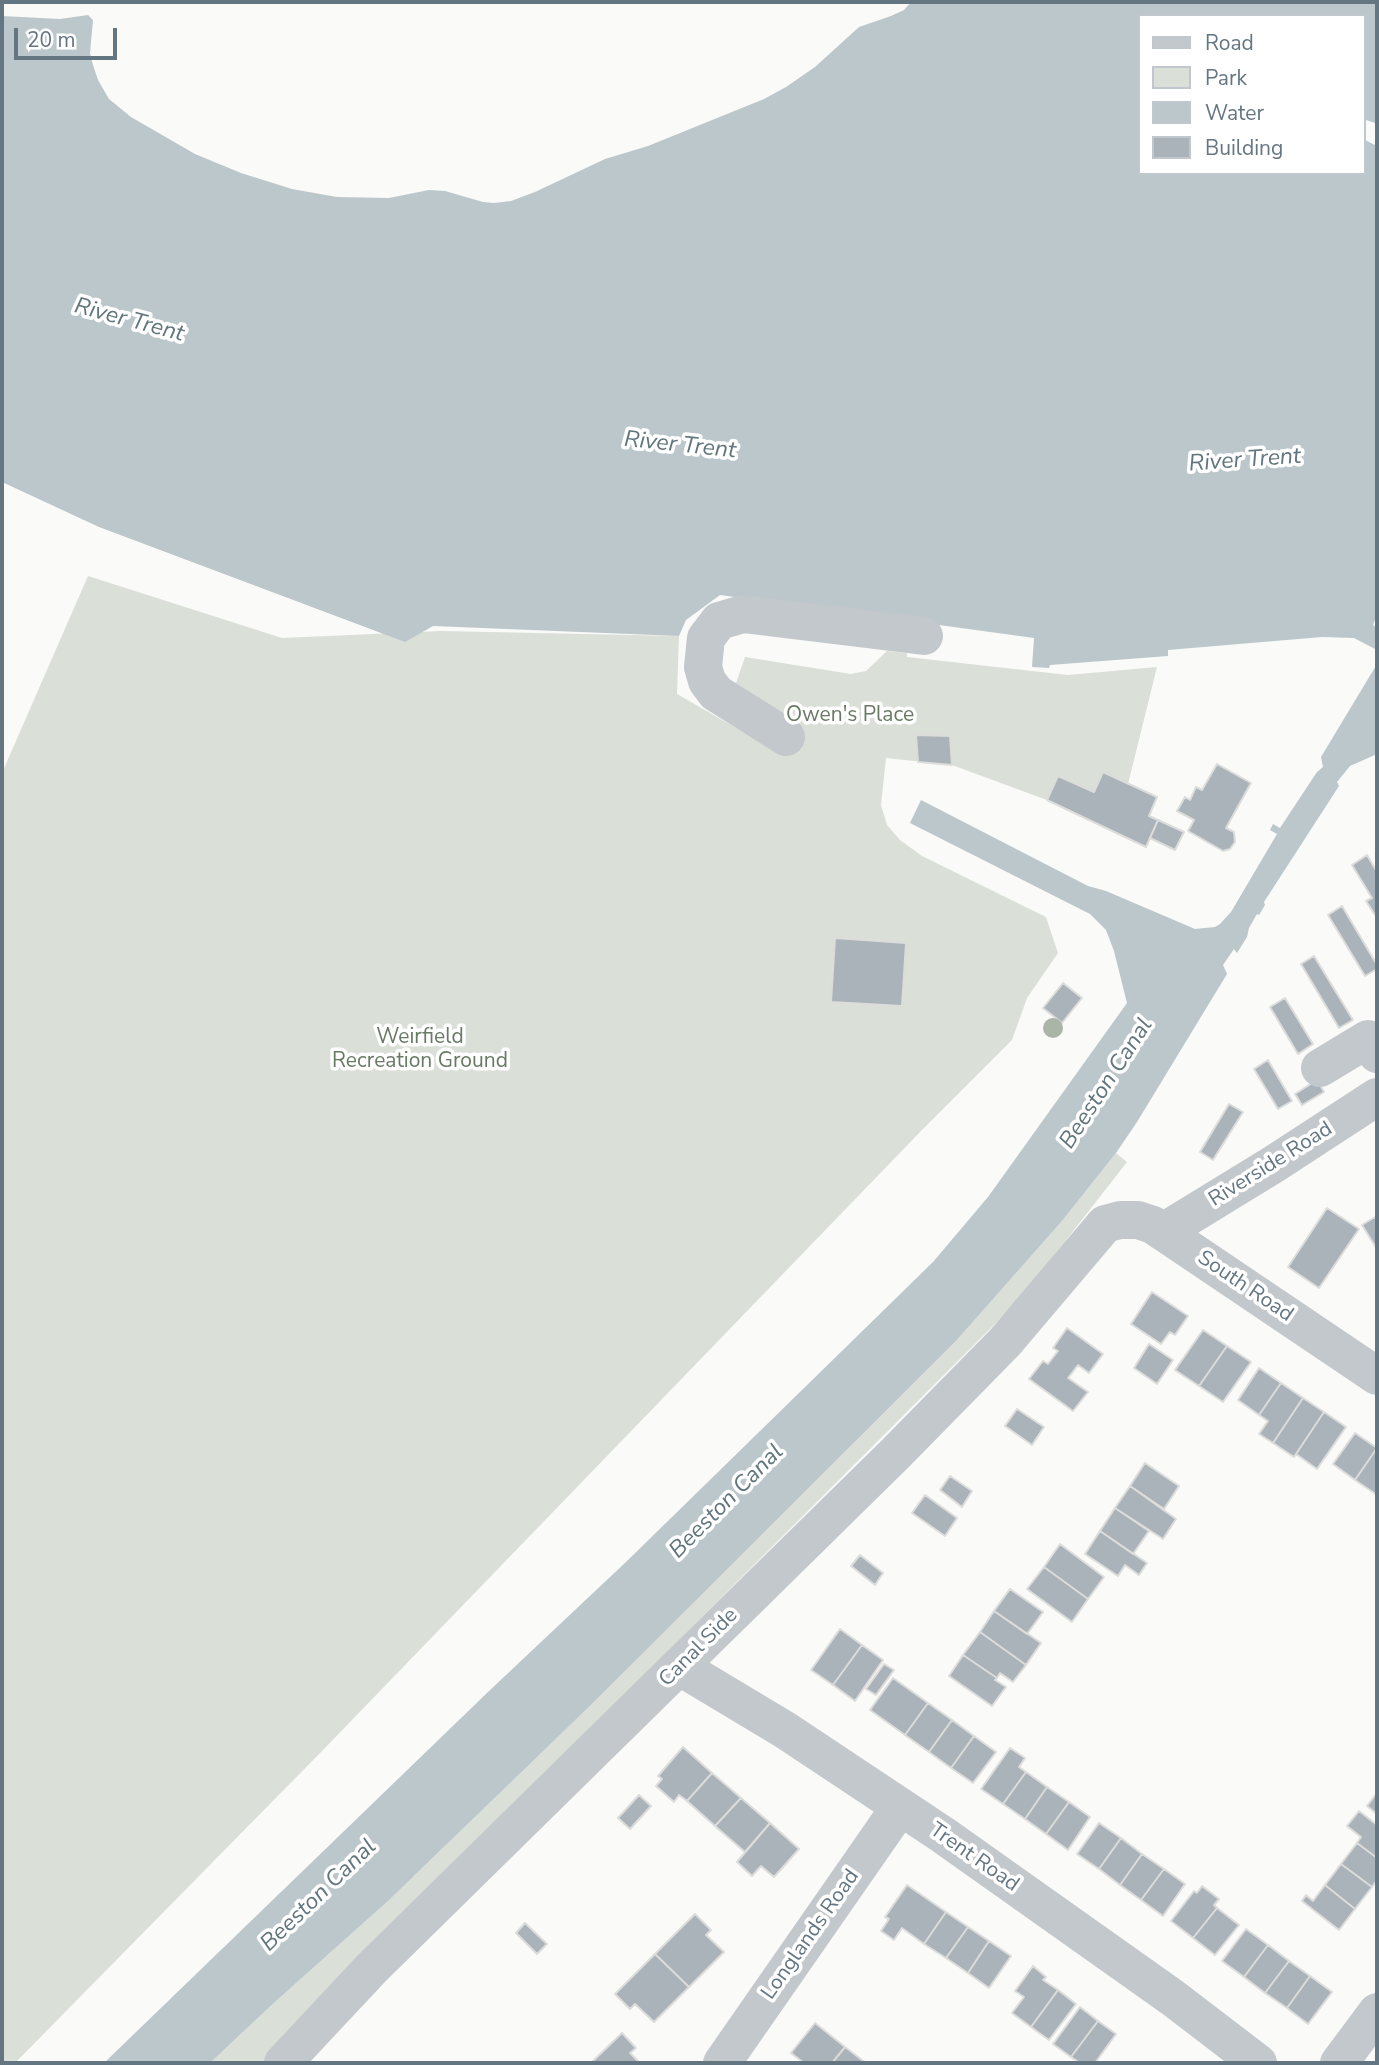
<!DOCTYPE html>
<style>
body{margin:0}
#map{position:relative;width:1379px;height:2065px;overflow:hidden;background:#fafaf8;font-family:"Nunito Sans",sans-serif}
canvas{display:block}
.frame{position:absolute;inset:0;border:4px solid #657683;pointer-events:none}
.legend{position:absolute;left:1138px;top:14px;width:228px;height:161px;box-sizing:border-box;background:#fff;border:2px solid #c1c8cd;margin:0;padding:9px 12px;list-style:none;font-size:21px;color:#657683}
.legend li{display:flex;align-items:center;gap:14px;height:35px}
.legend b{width:35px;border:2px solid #c1c8cd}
.scale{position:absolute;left:14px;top:28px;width:103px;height:32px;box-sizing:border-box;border:4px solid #657683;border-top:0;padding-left:9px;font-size:21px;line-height:24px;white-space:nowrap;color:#657683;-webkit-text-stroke:5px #fff;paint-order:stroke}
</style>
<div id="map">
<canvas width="1379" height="2065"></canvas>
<div class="frame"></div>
<ul class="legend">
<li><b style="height:9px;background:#c3c8cc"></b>Road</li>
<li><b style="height:19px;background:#dadfd7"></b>Park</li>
<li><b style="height:19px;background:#bbc7cb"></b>Water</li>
<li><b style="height:19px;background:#aab3b9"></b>Building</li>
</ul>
<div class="scale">20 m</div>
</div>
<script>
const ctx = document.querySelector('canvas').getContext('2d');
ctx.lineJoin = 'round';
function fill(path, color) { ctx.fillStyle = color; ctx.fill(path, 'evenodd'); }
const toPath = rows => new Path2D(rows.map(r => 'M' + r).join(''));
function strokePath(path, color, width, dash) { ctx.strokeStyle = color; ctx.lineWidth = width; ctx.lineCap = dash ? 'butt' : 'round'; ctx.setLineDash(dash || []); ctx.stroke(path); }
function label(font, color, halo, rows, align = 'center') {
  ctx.font = font + ' "Nunito Sans",sans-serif'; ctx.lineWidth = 7; ctx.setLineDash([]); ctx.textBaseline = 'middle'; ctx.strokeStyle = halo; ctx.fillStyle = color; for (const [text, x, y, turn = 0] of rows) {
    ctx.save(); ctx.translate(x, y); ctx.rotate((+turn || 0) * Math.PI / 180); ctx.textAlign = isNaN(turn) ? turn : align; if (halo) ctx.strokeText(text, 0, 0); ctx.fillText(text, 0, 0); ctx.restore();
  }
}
fill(toPath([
 [88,576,282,638,441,631,679,636,677,694,778,752,734,689,745,657,851,674,866,671,887,651,907,653,907,657,1068,675,1157,667,1128,784,1103,772,1094,792,1058,776,1047,800,952,765,886,758,881,805,887,825,900,840,922,856,1046,917,1058,953,1027,998,1012,1040,921,1131,323,1750,15,2063,2,2063,2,773],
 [1116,1153,1127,1162,1035,1280,993,1326,442,1877,262,2063,210,2063,276,2001,387,1902,593,1703,956,1341,1062,1221]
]), '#dadfd7');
fill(toPath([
 [911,2,1377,3,1377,116,1375,123,1363,119,1363,16,1139,16,1139,173,1363,173,1363,139,1377,146,1377,614,1373,625,1377,628,1377,650,1354,638,1322,637,1168,650,1168,656,1050,665,1049,668,1032,667,1034,638,720,595,686,620,679,636,433,626,405,642,99,527,2,482,2,16,60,19,88,15,93,20,90,53,93,65,98,80,109,99,131,117,195,154,241,173,292,189,337,197,389,198,429,190,445,191,483,202,494,203,511,201,535,192,605,159,648,146,764,99,786,87,815,67,859,27,891,16,904,10],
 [1377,664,1377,754,1350,766,1337,782,1339,786,1264,902,1265,905,1259,915,1257,914,1249,928,1247,937,1237,953,1234,949,1223,965,1227,974,1137,1122,1116,1153,1062,1221,956,1341,593,1703,387,1902,276,2001,210,2063,104,2063,488,1692,627,1561,933,1262,988,1197,1127,1003,1114,951,1106,930,1090,914,910,823,921,800,1088,886,1106,891,1195,929,1215,927,1220,924,1231,912,1277,834,1270,830,1273,824,1280,828,1317,772,1323,767,1321,757]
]), '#bbc7cb');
const building = toPath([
 [916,735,950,736,952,765,918,762,916,735],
 [1217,764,1251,783,1226,828,1234,832,1235,842,1230,849,1223,851,1188,831,1194,820,1177,811,1185,797,1190,800,1196,787,1202,790,1217,764],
 [1103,772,1157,797,1149,816,1158,820,1146,847,1047,800,1058,776,1094,792,1103,772],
 [1158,820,1184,832,1175,850,1150,838,1158,820],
 [1367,855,1377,872,1377,914,1375,915,1366,901,1372,898,1352,865,1367,855],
 [1342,906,1377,965,1377,969,1365,976,1328,915,1342,906],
 [835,938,906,943,902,1006,831,1002,835,938],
 [1314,956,1353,1020,1339,1028,1301,964,1314,956],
 [1063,983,1082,998,1062,1023,1043,1008,1063,983],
 [1285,998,1313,1044,1298,1054,1270,1007,1285,998],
 [1268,1060,1292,1101,1278,1109,1254,1069,1268,1060],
 [1317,1080,1324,1092,1302,1105,1295,1094,1317,1080],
 [1229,1104,1243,1112,1213,1160,1200,1152,1229,1104],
 [1327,1208,1359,1229,1319,1288,1288,1267,1327,1208],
 [1375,1217,1377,1221,1377,1249,1362,1225,1375,1217],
 [1152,1292,1188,1316,1175,1335,1170,1332,1161,1344,1131,1324,1152,1292],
 [1067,1328,1103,1354,1089,1373,1078,1365,1068,1378,1088,1392,1073,1411,1029,1379,1043,1361,1048,1364,1058,1351,1053,1348,1067,1328],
 [1203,1330,1227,1346,1199,1386,1175,1370,1203,1330],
 [1149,1344,1173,1360,1157,1384,1134,1368,1149,1344],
 [1227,1346,1251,1362,1223,1402,1199,1386,1227,1346],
 [1259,1368,1281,1383,1259,1415,1238,1400,1259,1368],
 [1281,1383,1303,1398,1273,1443,1259,1434,1268,1421,1259,1415,1281,1383],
 [1303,1398,1324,1412,1294,1457,1273,1443,1303,1398],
 [1017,1409,1044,1427,1032,1445,1005,1426,1017,1409],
 [1324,1412,1346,1427,1317,1469,1296,1454,1324,1412],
 [1355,1433,1377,1448,1355,1480,1333,1464,1355,1433],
 [1377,1448,1377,1495,1355,1480,1377,1448],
 [1145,1463,1179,1486,1164,1509,1130,1486,1145,1463],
 [950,1476,972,1491,962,1507,940,1490,950,1476],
 [1130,1486,1176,1519,1163,1539,1115,1508,1130,1486],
 [925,1495,957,1518,945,1536,912,1513,925,1495],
 [1115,1508,1149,1531,1133,1554,1100,1531,1115,1508],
 [1100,1531,1147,1563,1139,1575,1125,1565,1118,1576,1085,1554,1100,1531],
 [1060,1544,1104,1577,1088,1599,1044,1567,1060,1544],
 [860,1555,883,1573,875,1585,851,1566,860,1555],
 [1044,1567,1088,1599,1072,1622,1027,1589,1044,1567],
 [1010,1589,1043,1612,1027,1634,994,1611,1010,1589],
 [994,1611,1041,1643,1026,1665,980,1632,994,1611],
 [840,1629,862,1645,833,1685,811,1670,840,1629],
 [980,1632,1026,1665,1013,1682,1000,1673,997,1678,963,1655,980,1632],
 [862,1645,883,1660,855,1701,833,1685,862,1645],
 [963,1655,997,1678,995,1680,1006,1687,992,1706,949,1676,963,1655],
 [884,1664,894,1670,876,1695,866,1689,884,1664],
 [893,1678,928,1703,905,1735,870,1710,893,1678],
 [928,1703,952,1720,929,1752,905,1735,928,1703],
 [952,1720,974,1736,951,1768,929,1752,952,1720],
 [974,1736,996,1752,973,1783,951,1768,974,1736],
 [683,1747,712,1773,687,1801,679,1795,674,1802,656,1786,662,1779,658,1776,683,1747],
 [1010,1748,1025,1758,1019,1767,1026,1772,1003,1804,981,1789,1010,1748],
 [1026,1772,1047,1787,1025,1819,1003,1804,1026,1772],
 [712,1773,741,1798,715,1826,687,1801,712,1773],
 [1047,1787,1069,1802,1046,1834,1025,1819,1047,1787],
 [1377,1793,1377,1814,1367,1806,1377,1793],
 [639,1795,651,1806,630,1829,618,1818,639,1795],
 [741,1798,770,1823,745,1852,715,1826,741,1798],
 [1069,1802,1090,1817,1068,1850,1046,1834,1069,1802],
 [1359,1811,1377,1825,1377,1858,1357,1843,1361,1837,1347,1826,1359,1811],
 [770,1823,799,1849,774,1877,761,1866,752,1876,737,1862,770,1823],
 [1099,1823,1121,1838,1099,1869,1077,1854,1099,1823],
 [1121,1838,1142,1854,1120,1885,1099,1869,1121,1838],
 [1357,1843,1377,1858,1377,1880,1372,1887,1341,1864,1357,1843],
 [1142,1854,1164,1869,1141,1900,1120,1885,1142,1854],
 [1341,1864,1372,1887,1355,1909,1325,1885,1341,1864],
 [1164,1869,1185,1884,1163,1916,1141,1900,1164,1869],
 [907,1885,946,1912,924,1944,902,1928,894,1940,881,1931,889,1919,885,1917,907,1885],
 [1325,1885,1355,1909,1339,1930,1302,1901,1306,1895,1313,1901,1325,1885],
 [1202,1886,1219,1899,1214,1905,1217,1908,1193,1938,1171,1921,1194,1891,1197,1893,1202,1886],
 [1217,1908,1239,1925,1215,1955,1193,1938,1217,1908],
 [946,1912,968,1927,946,1958,924,1944,946,1912],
 [695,1914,711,1930,706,1935,724,1952,689,1987,655,1954,695,1914],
 [525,1923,547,1944,537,1954,516,1933,525,1923],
 [968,1927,989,1941,968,1973,946,1958,968,1927],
 [1246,1929,1268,1945,1244,1977,1222,1961,1246,1929],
 [989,1941,1011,1956,989,1988,968,1973,989,1941],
 [1268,1945,1289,1961,1265,1993,1244,1977,1268,1945],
 [655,1954,689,1987,654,2022,635,2004,630,2009,615,1994,655,1954],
 [1289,1961,1310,1976,1287,2008,1265,1993,1289,1961],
 [1033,1966,1046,1977,1043,1980,1058,1990,1031,2027,1012,2013,1024,1997,1015,1991,1033,1966],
 [1310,1976,1332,1992,1308,2024,1287,2008,1310,1976],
 [1058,1990,1076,2004,1049,2040,1031,2027,1058,1990],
 [1080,2007,1098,2021,1071,2057,1053,2044,1080,2007],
 [1098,2021,1116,2034,1095,2063,1080,2063,1071,2057,1098,2021],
 [815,2023,845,2047,832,2063,804,2063,791,2053,815,2023],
 [622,2033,636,2048,630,2053,640,2063,591,2063,622,2033],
 [845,2047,866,2063,832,2063,845,2047]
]);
fill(building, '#aab3b9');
strokePath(building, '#dcdcda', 2);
strokePath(toPath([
 [786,737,716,693,707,681,703,667,706,638,719,621,743,614,924,636],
 [1320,1068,1368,1039,1377,1054],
 [1163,1232,1274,1164,1377,1097],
 [680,1667,785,1730,943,1835,1173,1998,1258,2063],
 [283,2063,371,1969,896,1453,1005,1342,1105,1224,1120,1220,1138,1220,1153,1225,1377,1376],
 [722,2063,900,1807],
 [1339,2063,1377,2012]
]), '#c3c8cc', 38);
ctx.fillStyle = '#aab4a7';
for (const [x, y] of [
 [1053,1028]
]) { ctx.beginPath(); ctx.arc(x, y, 10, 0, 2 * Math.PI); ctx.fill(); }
label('21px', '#687a64', '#fff', [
 ["Owen's Place",850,716],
 ["Weirfield",420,1038],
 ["Recreation Ground",420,1062]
]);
label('21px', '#657683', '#fff', [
 ["Riverside Road",1271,1165,-32],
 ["South Road",1245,1287,34],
 ["Canal Side",699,1648,-45],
 ["Trent Road",974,1858,35],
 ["Longlands Road",811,1935,-55]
]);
label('italic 23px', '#60757c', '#fff', [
 ["River Trent",129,321,15],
 ["River Trent",680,446,6],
 ["River Trent",1245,461,-4],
 ["Beeston Canal",1107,1084,-57],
 ["Beeston Canal",727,1502,-45],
 ["Beeston Canal",319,1896,-44]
]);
</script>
